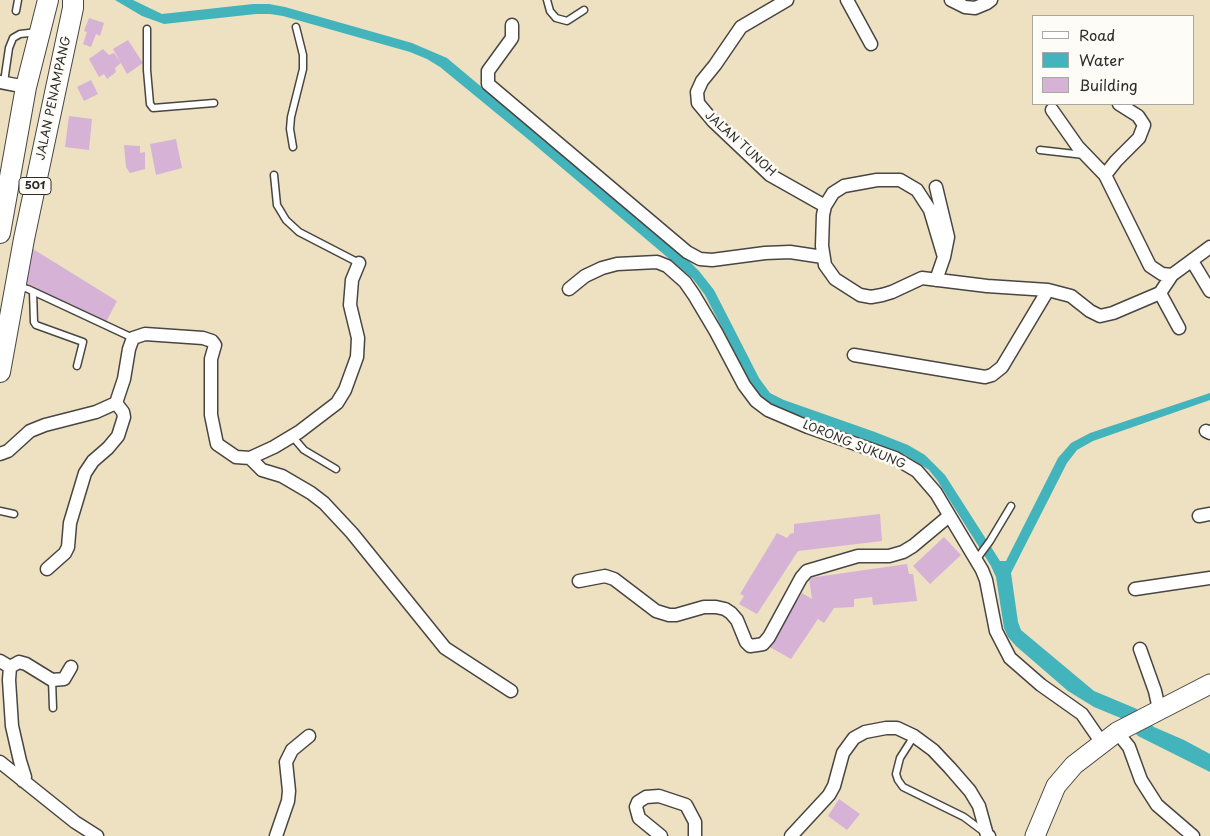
<!DOCTYPE html>
<style>
body{margin:0}
#map{position:relative;width:1210px;height:836px;overflow:hidden;background:#eee1c1;font-family:"Playpen Sans",sans-serif}
canvas{display:block}
.legend{position:absolute;left:1032px;top:15px;width:162px;height:90px;box-sizing:border-box;background:#fdfcf7;border:1px solid #a9a8a5;margin:0;padding:6px 9px;list-style:none;font-size:15px;color:#2b2b2b}
.legend li{display:flex;align-items:center;gap:10px;height:25px}
.legend b{width:25px;border:1px solid #a9a8a5}
</style>
<div id="map">
<canvas width="1210" height="836"></canvas>
<ul class="legend">
<li><b style="height:6px;background:#fff"></b>Road</li>
<li><b style="height:14px;background:#44b4bc"></b>Water</li>
<li><b style="height:14px;background:#d5b2d6"></b>Building</li>
</ul>
</div>
<script>
const ctx = document.querySelector('canvas').getContext('2d');
ctx.lineJoin = 'round';
function fill(path, color) { ctx.fillStyle = color; ctx.fill(path, 'evenodd'); }
const toPath = rows => new Path2D(rows.map(r => 'M' + r).join(''));
function strokePath(path, color, width, dash) { ctx.strokeStyle = color; ctx.lineWidth = width; ctx.lineCap = dash ? 'butt' : 'round'; ctx.setLineDash(dash || []); ctx.stroke(path); }
function label(font, color, halo, rows, align = 'center') {
  ctx.font = font + ' "Playpen Sans",sans-serif'; ctx.lineWidth = 5; ctx.setLineDash([]); ctx.textBaseline = 'middle'; ctx.strokeStyle = halo; ctx.fillStyle = color; for (const [text, x, y, turn = 0] of rows) {
    ctx.save(); ctx.translate(x, y); ctx.rotate((+turn || 0) * Math.PI / 180); ctx.textAlign = isNaN(turn) ? turn : align; if (halo) ctx.strokeText(text, 0, 0); ctx.fillText(text, 0, 0); ctx.restore();
  }
}
fill(toPath([
 [115,0,133,0,162,14,253,4,269,4,285,7,412,43,447,58,688,260,699,271,714,290,759,378,770,393,784,400,875,432,908,445,925,455,945,475,1000,561,1006,561,1058,458,1071,443,1090,433,1210,393,1210,400,1093,441,1077,450,1067,463,1011,573,1018,622,1021,630,1094,691,1137,709,1137,713,1154,727,1184,740,1210,754,1210,772,1138,736,1123,719,1094,707,1068,691,1016,646,1008,637,1004,628,996,577,991,566,937,480,929,470,905,455,782,409,764,400,750,382,705,295,693,279,529,140,440,67,427,59,410,52,283,16,270,14,256,14,164,24,142,16]
]), '#44b4bc');
fill(toPath([
 [89,18,104,23,100,36,96,34,91,47,83,44,87,32,84,31],
 [128,40,143,63,127,74,113,49],
 [103,49,109,55,114,53,121,63,115,68,116,72,107,79,104,74,99,77,89,59],
 [91,80,98,94,84,101,77,87],
 [69,116,92,119,89,150,65,147],
 [176,139,182,168,156,175,150,144],
 [124,145,140,146,140,153,145,152,145,169,130,173,126,167],
 [33,249,117,301,105,324,25,282],
 [880,514,882,541,798,551,757,614,739,604,744,596,740,594,777,533,787,538,790,534,794,533,794,524],
 [944,537,961,555,930,584,913,566],
 [907,564,909,574,913,574,917,601,873,605,872,597,854,599,854,607,834,608,824,623,818,619,791,659,768,646,802,593,812,599,809,578],
 [839,799,860,814,847,830,828,816]
]), '#d5b2d6');
const service = toPath([
 [547,0,550,11,556,18,567,21,584,10],
 [16,11,18,0],
 [147,29,147,70,150,104,153,108,214,103],
 [4,82,9,48,13,38,20,34,38,32],
 [293,147,290,129,291,117,303,69,303,55,296,27],
 [1040,150,1084,155],
 [274,175,277,205,286,220,299,232,359,263],
 [18,286,28,289,133,338],
 [33,292,34,322,36,325,83,342,77,366],
 [292,436,304,450,336,469],
 [0,511,14,514],
 [976,560,990,541,1011,506],
 [52,680,53,708],
 [914,736,900,758,896,774,898,780,903,787,964,817,984,832]
]);
const minor = toPath([
 [787,0,741,27,715,65,702,81,697,92,698,103,713,121,770,175,825,206,823,215,822,246,825,265,835,279,860,295,871,297,882,295,892,292,922,278,987,286,1048,290,1071,296,1090,311,1100,316,1113,313,1160,293,1172,275,1210,247],
 [847,0,871,44],
 [951,0,965,7,975,8,987,3,991,0],
 [512,25,512,38,488,71,488,84,687,252,700,259,712,260,765,253,790,252,823,257],
 [0,82,26,87],
 [1052,110,1078,147,1105,175,1150,266,1162,274,1172,275],
 [1105,175,1116,161,1139,138,1144,125,1138,116,1119,104],
 [825,206,833,193,844,186,877,180,900,180,917,190,930,210,944,257],
 [1192,261,1210,291],
 [936,280,944,257,948,237,936,187],
 [569,289,585,276,602,268,617,264,657,262,667,266,685,282,694,295,716,332,744,385,756,401,768,410,808,427,895,458,917,471,936,493,982,570,986,580,996,631,1010,658,1041,685,1082,714,1102,743],
 [1160,293,1179,328],
 [854,355,985,377,992,375,1002,367,1048,290],
 [1206,431,1210,433],
 [0,454,8,451,30,431,45,425,96,412,116,403,124,379,129,349,133,338,145,334,203,338,212,341,215,345,211,359,211,415,217,444,236,457,250,458,262,470,282,476,311,493,324,503,352,533,445,648,511,691],
 [250,458,274,447,299,432,337,403,345,390,357,357,358,338,350,305,352,280,359,263],
 [1199,516,1210,514],
 [47,569,65,553,68,547,70,523,85,473,93,461,108,448,118,436,124,417,123,412,116,403],
 [579,581,605,576,614,579,656,611,669,615,676,615,704,607,716,607,725,609,731,613,737,620,746,642,750,646,757,645,763,644,769,637,801,578,807,571,858,556,889,556,903,552,913,546,949,516],
 [1135,589,1210,578],
 [1140,649,1155,691,1159,709],
 [0,661,10,667,9,680,12,726,20,761,25,777,23,781],
 [10,667,19,662,26,664,52,680,64,679,71,667],
 [1117,732,1129,747,1141,780,1157,805,1193,836],
 [0,762,75,822,97,836],
 [276,836,288,801,289,791,286,762,292,750,309,736],
 [661,836,639,818,636,807,638,802,646,797,659,796,686,805,695,822,695,836],
 [791,836,829,795,834,786,843,753,854,738,865,732,886,728,897,728,914,736,933,750,950,768,970,791,979,806,987,835,989,836]
]);
const secondary = toPath([
 [1035,836,1056,786,1074,765,1117,732,1210,684]
]);
const primary = toPath([
 [0,233,26,87,48,0],
 [0,372,24,239,73,8,73,0]
]);
strokePath(service, '#484642', 9);
strokePath(minor, '#484642', 15);
strokePath(secondary, '#484642', 21);
strokePath(primary, '#484642', 22);
strokePath(service, '#fff', 6);
strokePath(minor, '#fff', 12);
strokePath(secondary, '#fff', 19);
strokePath(primary, '#fff', 20);
for (const [x, y, w] of [
 [35,186,32]
]) { const box = new Path2D(); box.roundRect(x - w / 2, y - 8.5, w, 17, 4); ctx.fillStyle = '#fdfcf7'; ctx.fill(box); strokePath(box, '#2b2b2b', 1); }
label('bold 11px', '#2b2b2b', null, [
 ["501",35,186]
]);
label('12px', '#2b2b2b', '#fdfcf7', [
 ["JALAN PENAMPANG",54,98,-78],
 ["JALAN TUNOH",740,144,42],
 ["LORONG SUKUNG",854,445,22]
]);
</script>
